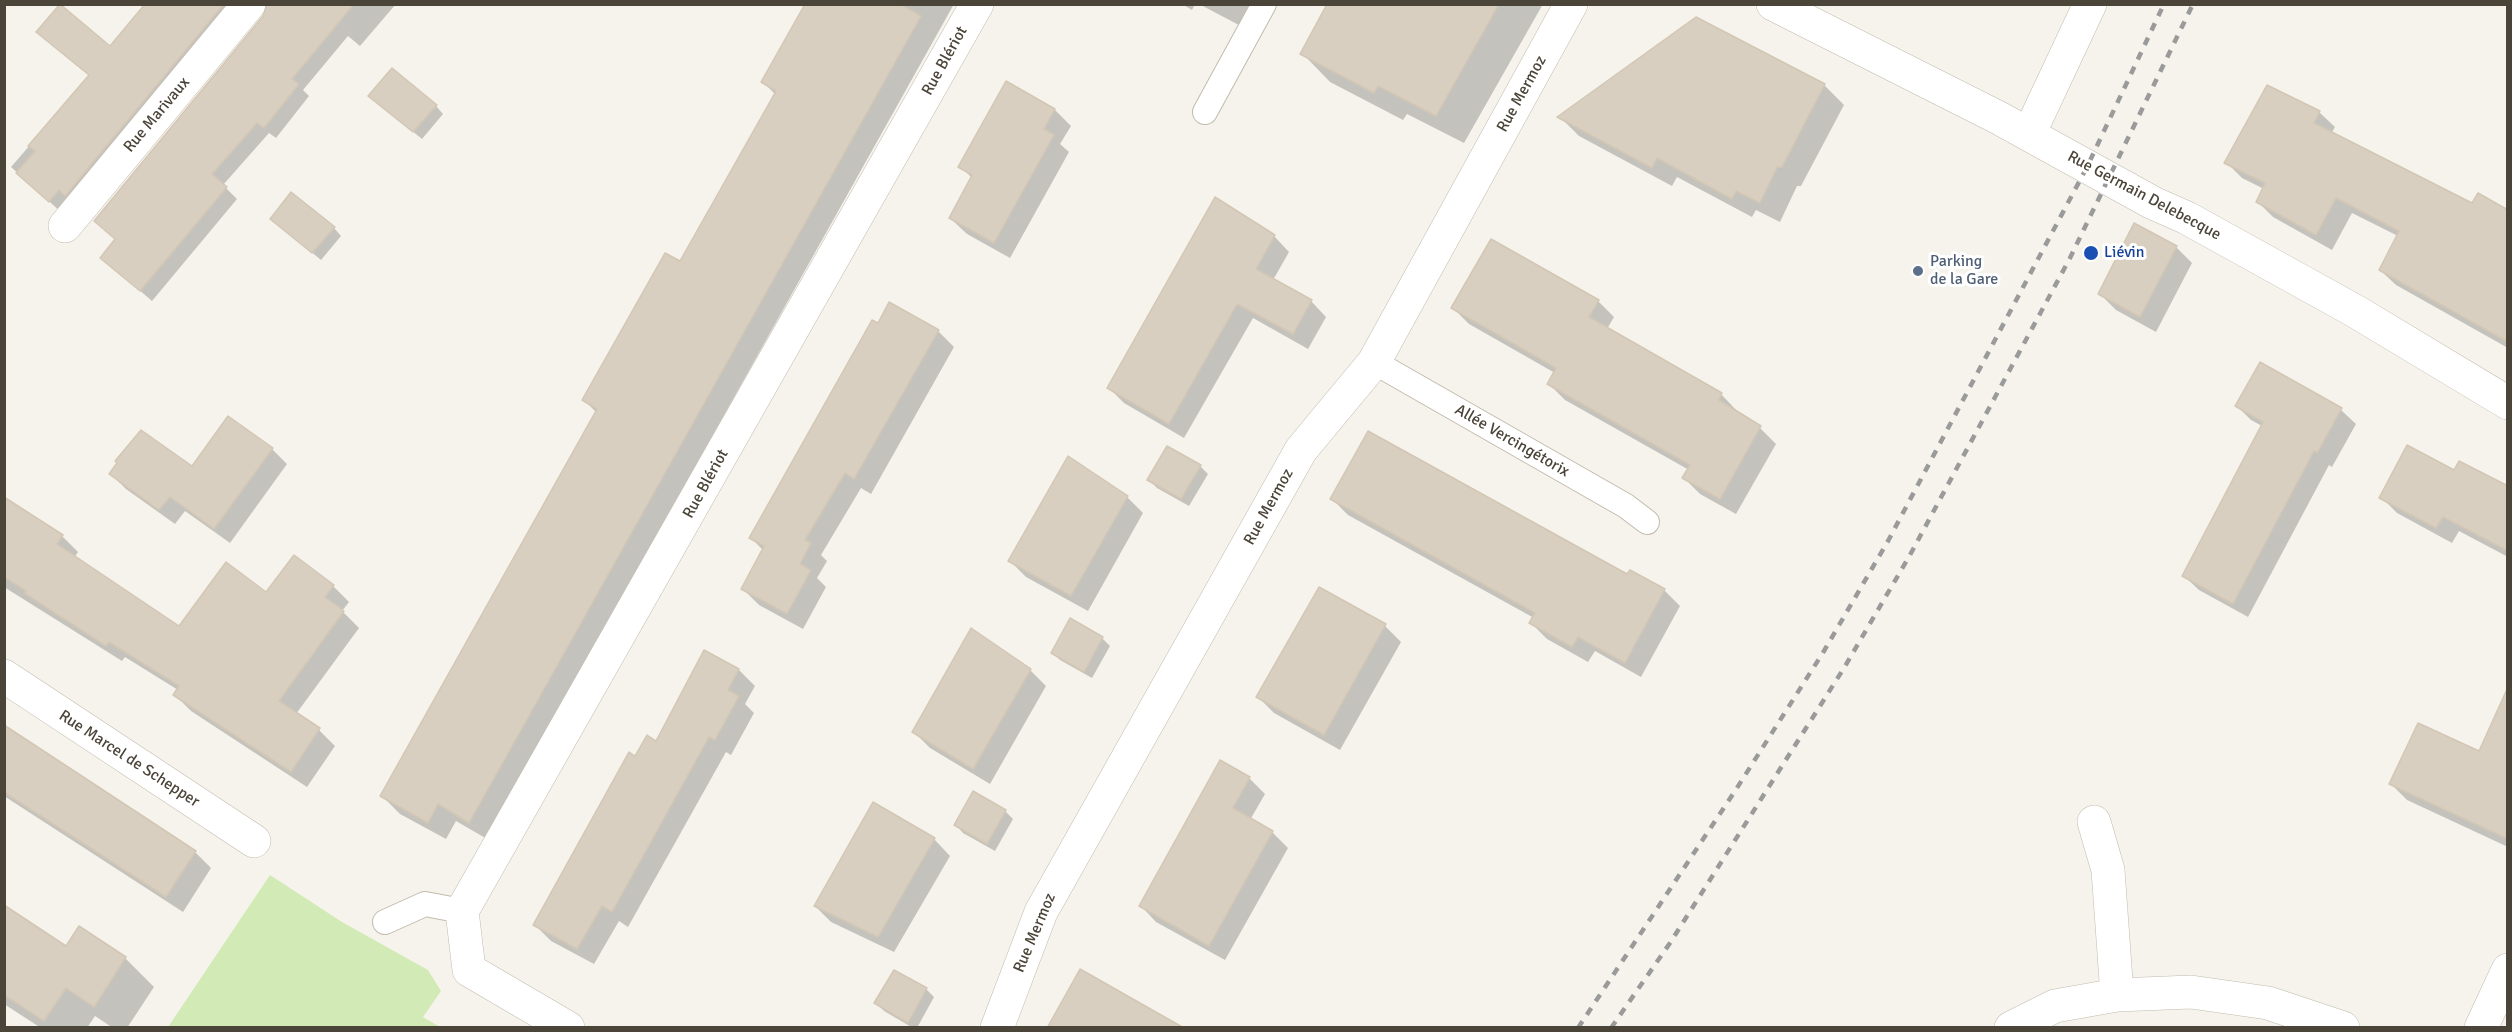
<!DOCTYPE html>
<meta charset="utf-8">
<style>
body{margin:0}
#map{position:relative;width:2512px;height:1032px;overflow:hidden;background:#f6f3ec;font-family:Signika,sans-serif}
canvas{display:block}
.frame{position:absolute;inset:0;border:6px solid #4b4439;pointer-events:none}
</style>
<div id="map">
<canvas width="2512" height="1032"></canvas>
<div class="frame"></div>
</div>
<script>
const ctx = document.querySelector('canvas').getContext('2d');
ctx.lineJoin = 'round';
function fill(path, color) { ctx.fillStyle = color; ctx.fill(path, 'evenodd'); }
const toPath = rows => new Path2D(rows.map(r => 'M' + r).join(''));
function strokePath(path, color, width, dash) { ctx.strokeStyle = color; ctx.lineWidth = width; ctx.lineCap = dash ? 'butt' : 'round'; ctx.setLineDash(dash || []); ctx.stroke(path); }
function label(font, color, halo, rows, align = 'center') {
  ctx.font = font + ' Signika,sans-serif'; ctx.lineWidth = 6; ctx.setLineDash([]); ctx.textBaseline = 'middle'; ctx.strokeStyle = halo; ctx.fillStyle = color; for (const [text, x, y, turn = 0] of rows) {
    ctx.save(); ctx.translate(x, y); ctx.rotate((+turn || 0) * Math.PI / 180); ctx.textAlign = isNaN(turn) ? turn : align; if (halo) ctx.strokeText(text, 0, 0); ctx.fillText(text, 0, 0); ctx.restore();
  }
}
fill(toPath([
 [270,875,342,922,428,970,441,991,423,1017,440,1027,168,1027]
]), '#d2eab5');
fill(toPath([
 [147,4,244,4,61,212,11,167,90,76,110,48],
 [269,4,396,4,360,46,348,36,303,90,309,96,276,138,269,133,223,185,237,199,152,301,102,258,265,17],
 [806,4,954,4,487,839,456,821,446,839,400,814,382,796,597,413,584,400,681,263,776,95,763,82],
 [1182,4,1195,4,1192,10],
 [1199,4,1270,4,1254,33],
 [1329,4,1543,4,1464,143,1407,114,1403,120,1330,82,1302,53],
 [1007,83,1055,110,1071,126,1060,144,1069,152,1010,258,967,234,950,218,972,178,960,166],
 [1824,85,1844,105,1801,186,1797,186,1780,222,1756,210,1752,217,1677,177,1672,186,1579,136,1560,117],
 [378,103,436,106,443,114,422,139],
 [2319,112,2335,127,2331,134,2508,223,2508,348,2396,285,2380,270,2398,236,2352,213,2332,250,2273,217,2257,201,2264,189,2242,178,2226,162],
 [280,226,334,228,341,236,321,260],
 [1274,236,1289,252,1273,280,1311,301,1326,317,1308,349,1253,318,1184,438,1124,403,1108,387],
 [2176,247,2192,263,2156,332,2116,310,2100,294],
 [1598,301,1614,317,1607,329,1721,394,1737,411,1736,413,1760,428,1776,444,1736,514,1700,494,1684,478,1689,470,1565,400,1549,384,1555,373,1469,324,1453,308],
 [878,326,938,331,954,347,871,494,861,488,821,555,827,561,817,578,826,587,803,629,759,605,743,589,764,551,751,538],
 [2237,406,2341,410,2356,424,2332,467,2329,465,2248,617,2199,590,2184,576,2262,426,2251,420],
 [272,449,287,464,230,543,185,511,175,524,126,489,111,474,193,468],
 [1200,466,1208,474,1189,506,1157,488,1149,480],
 [2454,472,2508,488,2508,557,2459,531,2452,543,2397,513,2381,497],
 [1127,497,1143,513,1088,611,1026,577,1010,561],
 [4,499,62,536,78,552,74,558,180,628,267,595,333,586,349,602,342,611,359,628,296,714,319,730,335,746,307,787,191,711,175,695,178,690,125,657,122,661,4,587],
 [1332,499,1628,576,1664,590,1680,606,1641,677,1595,651,1588,662,1547,639,1531,623,1534,618,1348,515],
 [1071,620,1102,638,1110,646,1092,678,1060,660,1052,652],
 [1385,626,1401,642,1340,750,1274,713,1258,697],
 [705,652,739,670,755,686,745,704,754,713,731,755,726,752,628,927,619,921,594,964,551,941,535,925,635,758,657,743],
 [1030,670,1046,686,990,784,930,748,914,732],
 [2508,691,2508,847,2407,800,2391,784,2480,753],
 [4,746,195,852,211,868,183,912,4,796],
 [1249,778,1265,794,1250,820,1272,832,1288,848,1225,960,1156,922,1141,906],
 [1005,811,1013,819,995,851,963,833,956,825],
 [934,839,950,856,894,952,831,922,815,906],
 [4,907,66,948,79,928,125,958,154,987,127,1028,113,1028,95,1016,87,1028,41,1028,4,1004],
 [926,989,934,997,917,1028,913,1028,884,1011,876,1003]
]), '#0003');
const building = toPath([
 [60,4,110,46,145,4,224,4,65,196,59,190,49,202,16,173,35,151,28,146,89,75,36,32,60,4],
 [267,4,354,4,292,79,299,84,264,128,257,123,212,174,227,187,140,291,100,258,115,239,94,221,263,16,267,4],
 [805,4,900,4,921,16,469,823,438,804,428,823,380,796,597,409,582,400,665,253,680,261,776,91,761,82,805,4],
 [1327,4,1499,4,1436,116,1378,86,1374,93,1300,54,1327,4],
 [1696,17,1825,84,1782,167,1777,167,1760,203,1736,191,1732,199,1657,158,1652,168,1557,117,1696,17],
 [392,68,437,105,413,132,368,96,392,68],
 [1006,81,1055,109,1044,129,1054,135,994,243,949,218,972,175,958,167,1006,81],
 [2267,85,2320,111,2314,123,2472,203,2478,193,2508,210,2508,342,2379,270,2399,231,2336,198,2316,235,2256,202,2265,183,2224,163,2267,85],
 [291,192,335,227,312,253,270,219,291,192],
 [1215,197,1275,235,1256,269,1312,300,1293,334,1237,304,1169,424,1107,388,1215,197],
 [2134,223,2177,246,2140,317,2098,294,2134,223],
 [1491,239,1599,300,1589,317,1722,393,1719,400,1761,426,1720,499,1682,478,1690,465,1547,384,1556,368,1451,308,1491,239],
 [889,302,939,330,854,479,845,473,805,540,811,543,800,564,811,570,787,614,741,589,764,546,749,538,872,320,878,323,889,302],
 [2260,362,2342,408,2317,453,2314,451,2233,604,2182,576,2263,422,2235,406,2260,362],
 [228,416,273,448,214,529,170,497,159,510,109,474,117,463,115,461,141,430,192,466,228,416],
 [1368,431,1627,574,1630,570,1665,589,1625,663,1578,637,1572,647,1529,623,1535,613,1330,499,1368,431],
 [2407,445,2454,470,2459,461,2508,486,2508,551,2443,517,2436,528,2379,498,2407,445],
 [1167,446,1201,465,1181,499,1147,480,1167,446],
 [1068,456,1128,496,1071,596,1008,561,1068,456],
 [4,497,63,535,57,544,179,626,226,562,266,592,294,555,334,585,325,597,344,611,279,701,320,728,291,772,173,695,179,686,109,642,106,646,24,593,26,591,4,577,4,497],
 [1319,587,1386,624,1324,735,1256,697,1319,587],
 [1070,618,1103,637,1084,672,1051,653,1070,618],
 [971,628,1031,669,973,769,912,732,971,628],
 [704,650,739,669,728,690,739,696,715,740,709,737,612,912,602,906,577,949,533,925,629,752,635,756,647,735,656,741,704,650],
 [2508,687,2508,839,2389,784,2418,723,2479,751,2508,687],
 [4,725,196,851,166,897,4,792,4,725],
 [1220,760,1250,777,1233,808,1273,831,1209,946,1139,906,1220,760],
 [973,791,1006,810,987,844,954,825,973,791],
 [873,802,935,838,878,937,814,906,873,802],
 [4,905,66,946,79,926,126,957,94,1007,66,988,44,1021,4,995,4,905],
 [1080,969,1184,1028,1047,1028,1080,969],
 [894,970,927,988,908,1023,874,1003,894,970]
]);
fill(building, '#d8cfc1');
strokePath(building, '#d3c7b4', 1.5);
const service = toPath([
 [1205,112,1264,4],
 [1374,362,1626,506,1647,522],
 [385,922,425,904,462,911]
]);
const minor = toPath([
 [2029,134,2090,4],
 [65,226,249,4],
 [4,676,254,841],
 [2094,822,2108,870,2117,995],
 [568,1028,469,970,462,911,977,4],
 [997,1028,1041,912,1301,450,1374,362,1571,4],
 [2011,1028,2055,1006,2117,995,2191,992,2268,1003,2343,1028]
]);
const tertiary = toPath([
 [1773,4,1999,118,2153,203,2187,218,2355,311,2508,403],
 [2481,1028,2508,970]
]);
strokePath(service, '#c2bbae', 26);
strokePath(minor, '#c2bbae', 34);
strokePath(tertiary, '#c2bbae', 34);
strokePath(service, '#fff', 24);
strokePath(minor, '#fff', 33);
strokePath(tertiary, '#fff', 33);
strokePath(toPath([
 [1578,1028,1735,791,1824,651,1888,541,2087,167,2164,4],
 [1611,1028,1670,943,1844,668,1910,555,2070,258,2193,4]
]), '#9a9a9a', 4.5, [8, 8]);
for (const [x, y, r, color] of [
 [2091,253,8,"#1a4fb4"],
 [1918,271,6,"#5c6f8a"]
]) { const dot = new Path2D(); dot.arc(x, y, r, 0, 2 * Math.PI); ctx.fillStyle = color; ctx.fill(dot); strokePath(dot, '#fff', 2); }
label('16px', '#4b4439', '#fff', [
 ["Rue Blériot",945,61,-61],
 ["Rue Mermoz",1522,94,-61],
 ["Rue Marivaux",157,115,-50],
 ["Rue Germain Delebecque",2144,196,28],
 ["Allée Vercingétorix",1512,441,30],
 ["Rue Blériot",706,484,-61],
 ["Rue Mermoz",1269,507,-61],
 ["Rue Marcel de Schepper",129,759,33],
 ["Rue Mermoz",1035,933,-67]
]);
label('16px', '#164399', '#fff', [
 ["Liévin",2104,253]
], 'left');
label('16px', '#4e5e75', '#fff', [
 ["Parking",1930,262],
 ["de la Gare",1930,280]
], 'left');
</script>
